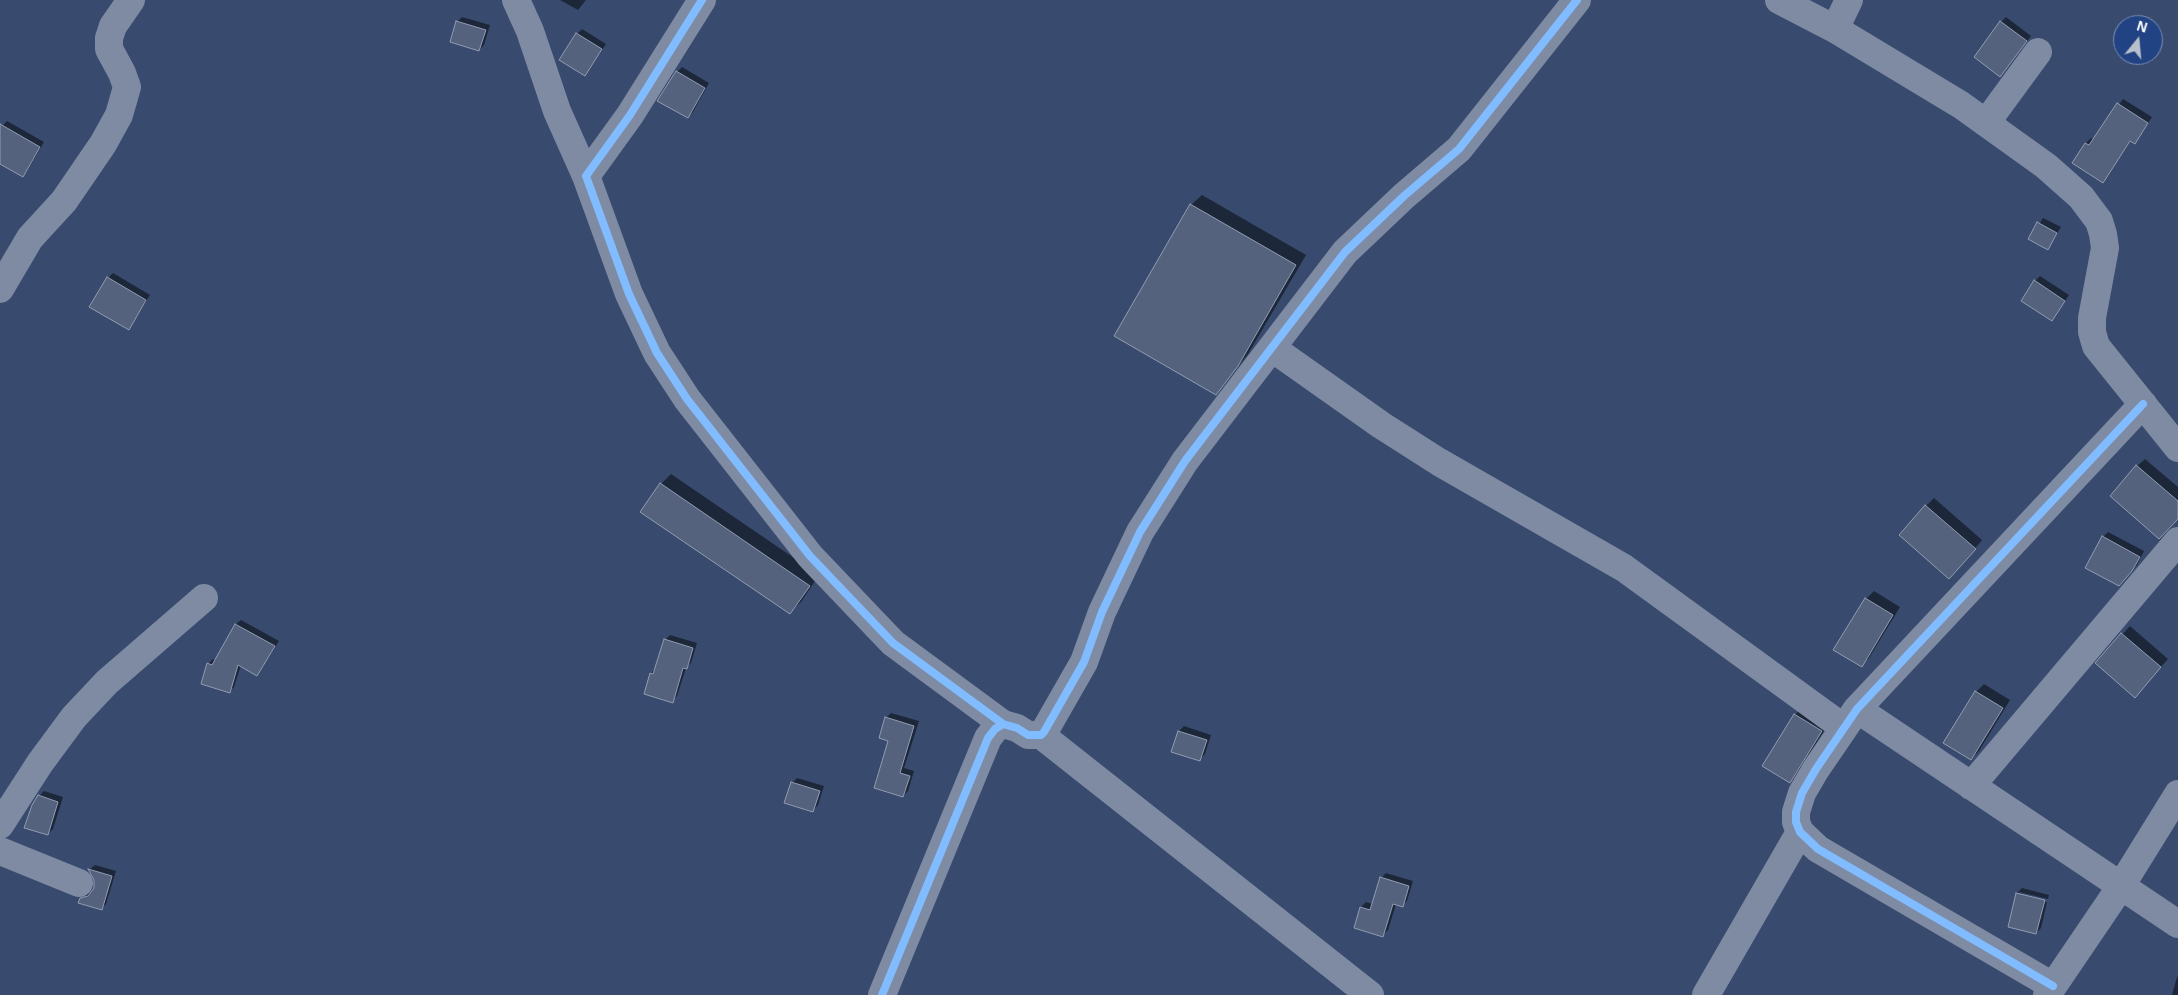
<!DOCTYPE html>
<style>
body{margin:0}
#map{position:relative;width:2178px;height:995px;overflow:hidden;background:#384a6d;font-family:Arial,sans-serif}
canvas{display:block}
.north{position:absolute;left:2113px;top:15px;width:50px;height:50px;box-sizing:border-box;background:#224383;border:1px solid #7a8eb5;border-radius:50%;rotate:17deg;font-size:14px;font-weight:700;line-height:20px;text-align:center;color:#fff}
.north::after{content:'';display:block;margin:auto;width:18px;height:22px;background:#b9c0cc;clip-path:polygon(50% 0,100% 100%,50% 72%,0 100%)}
</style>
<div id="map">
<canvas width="2178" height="995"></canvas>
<div class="north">N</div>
</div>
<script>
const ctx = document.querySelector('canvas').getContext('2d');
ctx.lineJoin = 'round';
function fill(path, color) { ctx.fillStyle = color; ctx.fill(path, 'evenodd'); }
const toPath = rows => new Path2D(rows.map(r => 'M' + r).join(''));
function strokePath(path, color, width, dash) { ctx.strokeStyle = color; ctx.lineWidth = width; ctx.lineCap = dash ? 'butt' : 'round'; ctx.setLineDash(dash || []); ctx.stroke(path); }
fill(toPath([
 [560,0,586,0,578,10],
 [462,17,490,25,484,45,479,50,457,22],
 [2006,17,2031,36,2000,75,2001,22],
 [582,29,606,44,585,75,577,34],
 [682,67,709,83,693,112,688,117,677,72],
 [2123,99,2152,117,2139,137,2134,142,2131,140,2103,182,2073,163,2086,143,2091,138,2094,140],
 [7,121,44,142,27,171,22,176,0,163,0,128],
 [1202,195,1306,255,1248,354,1216,393,1191,205],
 [2043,218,2061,227,2048,248,2030,239],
 [113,273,150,295,129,328,108,278],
 [2040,276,2069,295,2052,320,2035,281],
 [2145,459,2178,487,2178,518,2137,466],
 [671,474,819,575,801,602,790,612,661,484],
 [1934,498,1982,540,1957,570,1926,506],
 [2108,532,2144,551,2137,565,2124,580,2103,537],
 [1874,591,1900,607,1869,658,1861,666,1835,649,1866,599],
 [241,620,279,641,257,675,241,665,234,687,229,692,208,664,213,659,216,660,236,624],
 [2130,626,2168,659,2142,688,2097,663],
 [670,635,697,643,691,663,686,668,677,696,672,701,651,673,656,668,665,640],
 [1984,684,2010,700,1979,751,1971,759,1976,692],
 [1803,707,1829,723,1797,773,1790,781,1764,766,1795,715],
 [891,713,919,721,904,768,914,771,908,791,903,796,886,718],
 [1184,726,1211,735,1205,754,1200,759,1179,731],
 [797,778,824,786,818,805,813,810,792,783],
 [44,791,63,797,53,829,48,834,39,796],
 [95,865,116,871,106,904,101,909,81,899,95,889,96,880,90,869],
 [1386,873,1413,881,1407,901,1402,906,1396,904,1388,930,1383,935,1361,907,1366,902,1373,904,1381,878],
 [2022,888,2049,895,2048,899,2019,892,2019,895,2047,902,2041,928,2036,933,2017,893],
 [2178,976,2178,995,2172,995,2177,977]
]), '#0007');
const building = toPath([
 [456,21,486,30,479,51,450,42,456,21],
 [2000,21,2027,41,2000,77,1974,57,2000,21],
 [576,33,602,49,585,76,559,60,576,33],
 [676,71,705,88,688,118,657,101,676,71],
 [2117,103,2148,123,2135,144,2130,141,2103,183,2072,163,2085,143,2089,145,2117,103],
 [0,124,40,147,23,177,0,164,0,124],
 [1190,204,1296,265,1238,366,1216,395,1114,336,1190,204],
 [2037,222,2057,233,2048,250,2028,239,2037,222],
 [107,277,146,300,129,330,89,307,107,277],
 [2034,280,2065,301,2052,321,2021,301,2034,280],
 [2136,465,2178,501,2178,519,2159,539,2110,496,2136,465],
 [660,483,810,586,790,614,640,512,660,483],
 [1925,505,1976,549,1949,579,1899,535,1925,505],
 [2102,536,2140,557,2132,571,2119,586,2085,568,2102,536],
 [1865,598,1893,615,1862,667,1833,650,1865,598],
 [235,624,275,646,257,676,238,665,230,693,201,684,207,663,212,665,235,624],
 [2121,633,2161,667,2135,698,2095,663,2121,633],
 [664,639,693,648,687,669,683,668,673,703,644,694,650,673,653,674,664,639],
 [1975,691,2003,708,1971,760,1943,743,1975,691],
 [1794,714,1822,731,1790,783,1762,766,1794,714],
 [885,717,914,726,900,773,910,776,903,797,874,788,888,741,879,738,885,717],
 [1178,731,1207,740,1200,761,1171,752,1178,731],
 [791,782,820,791,813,812,784,803,791,782],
 [38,795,58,802,48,835,24,828,32,805,38,795],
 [88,869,112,876,102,910,78,903,80,898,88,896,94,888,94,880,88,869],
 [1380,877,1409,886,1403,907,1393,904,1383,937,1354,928,1360,907,1370,910,1380,877],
 [2016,893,2045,900,2036,934,2008,927,2016,893]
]);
fill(building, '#54627e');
strokePath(building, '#929cb1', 1);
strokePath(toPath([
 [516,0,530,31,557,111,586,176],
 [702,0,630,115,586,176,629,294,657,353,687,399,810,556,893,643,1003,724],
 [1779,0,1835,29,1961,105,2046,166,2081,197,2099,221,2103,234,2105,248,2092,318,2092,332,2096,346,2178,448],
 [1835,29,1849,0],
 [1986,123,2038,52],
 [0,289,30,238,64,201,103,144,119,115,127,87,122,73,109,49,109,38,113,26,131,0],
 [1272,348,1381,425,1439,462,1624,568,1844,728],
 [1857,709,2178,924],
 [1041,735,1370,995],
 [1971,786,2178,541],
 [0,825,40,763,74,717,107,682,204,598],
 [0,851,79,883],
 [2053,986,1818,849,1800,832,1796,822,1796,812,1802,793,1816,769,1857,709,2143,404],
 [882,995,988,738,995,729,1003,724,1017,728,1028,735,1041,735,1044,732,1084,662,1102,612,1140,532,1185,461,1345,252,1404,196,1459,149,1577,0],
 [1706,995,1800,832],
 [2047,995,2121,886,2178,794]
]), '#7e8ba3', 28);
strokePath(toPath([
 [702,0,630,115,586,176,629,294,657,353,687,399,810,556,893,643,1003,724],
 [2053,986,1818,849,1800,832,1796,822,1796,812,1802,793,1816,769,1857,709,2143,404],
 [882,995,988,738,995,729,1003,724,1017,728,1028,735,1041,735,1044,732,1084,662,1102,612,1140,532,1185,461,1345,252,1404,196,1459,149,1577,0]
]), '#80bcff', 8);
</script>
